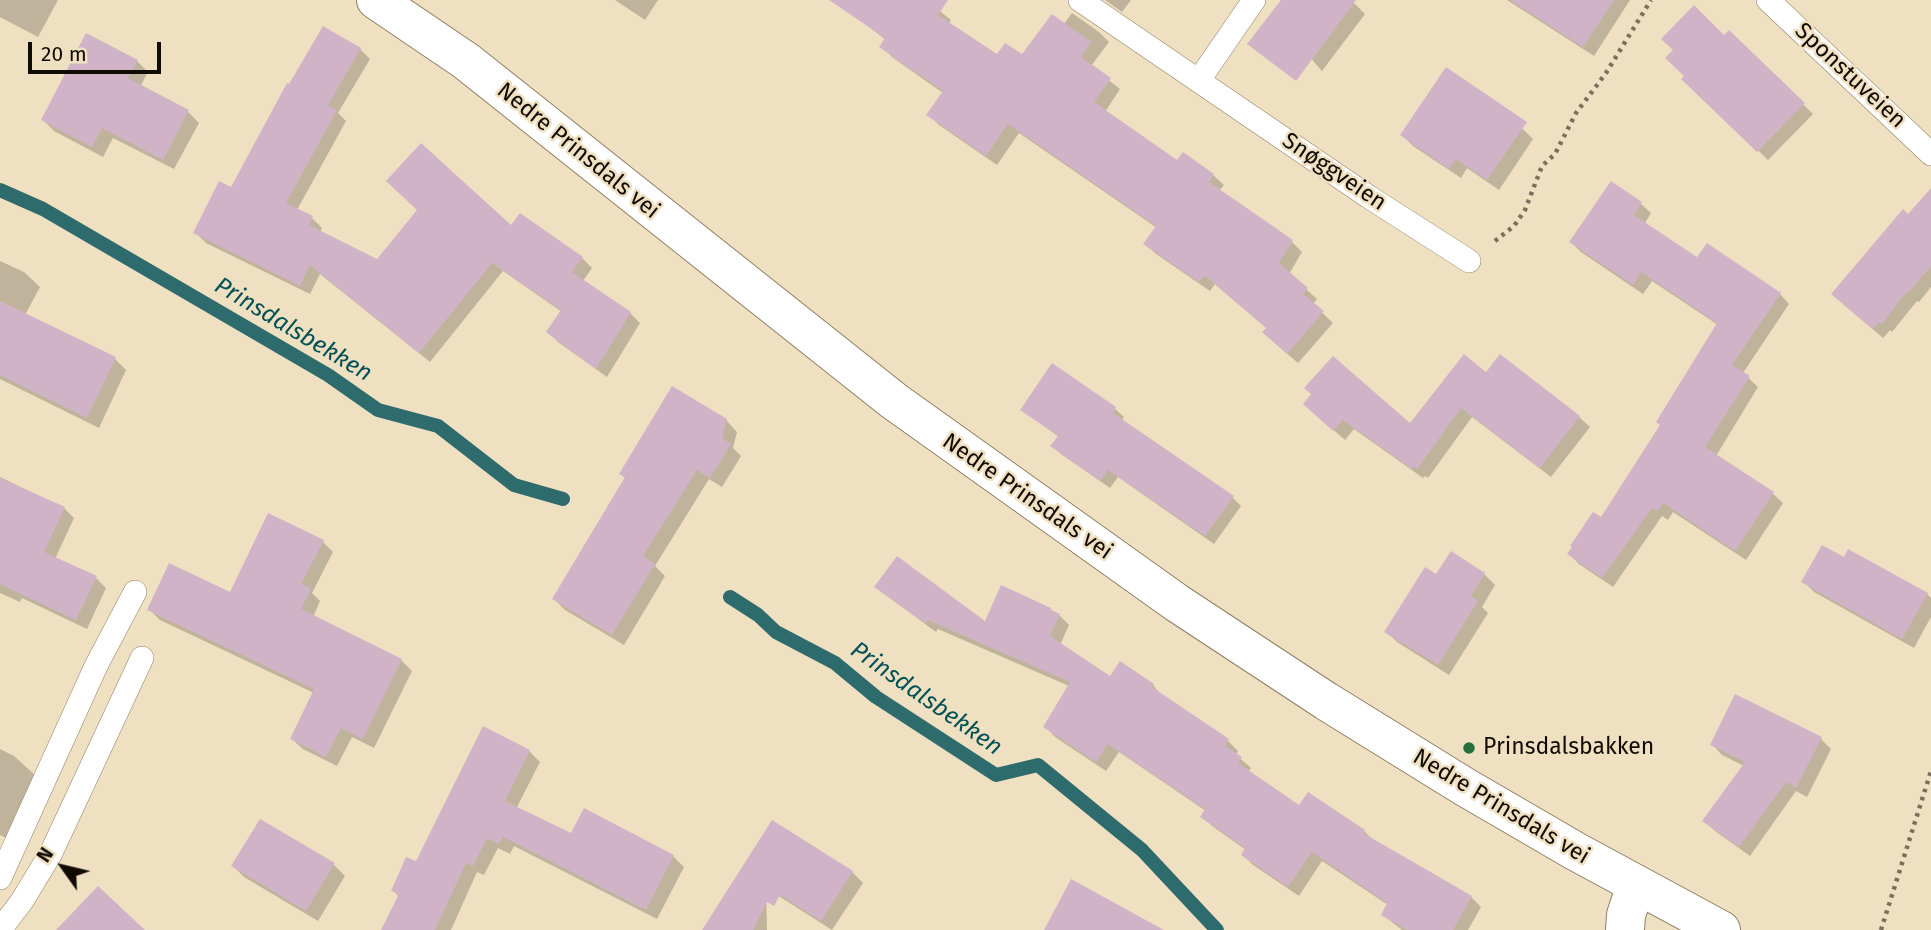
<!DOCTYPE html>
<meta charset="utf-8">
<style>
body{margin:0}
#map{position:relative;width:1931px;height:930px;overflow:hidden;background:#f0e0c2;font-family:"Fira Sans",sans-serif}
canvas{display:block}
.north{position:absolute;left:28px;top:832px;width:70px;height:70px;-webkit-text-stroke:5px #f0e0c2;paint-order:stroke;rotate:304deg;font-size:19px;font-weight:700;line-height:28px;text-align:center;color:#100b03}
.north::after{content:'';display:block;margin:auto;width:24px;height:32px;background:#100b03;clip-path:polygon(50% 0,100% 100%,50% 72%,0 100%)}
.scale{position:absolute;left:28px;top:42px;width:133px;height:32px;box-sizing:border-box;border:4px solid #100b03;border-top:0;padding-left:9px;font-size:21px;line-height:24px;white-space:nowrap;color:#100b03;-webkit-text-stroke:5px #f0e0c2;paint-order:stroke}
</style>
<div id="map">
<canvas width="1931" height="930"></canvas>
<div class="north">N</div>
<div class="scale">20 m</div>
</div>
<script>
const ctx = document.querySelector('canvas').getContext('2d');
ctx.lineJoin = 'round';
function fill(path, color) { ctx.fillStyle = color; ctx.fill(path, 'evenodd'); }
const toPath = rows => new Path2D(rows.map(r => 'M' + r).join(''));
function strokePath(path, color, width, dash) { ctx.strokeStyle = color; ctx.lineWidth = width; ctx.lineCap = dash ? 'butt' : 'round'; ctx.setLineDash(dash || []); ctx.stroke(path); }
function label(font, color, halo, rows, align = 'center') {
  ctx.font = font + ' "Fira Sans",sans-serif'; ctx.lineWidth = 5; ctx.setLineDash([]); ctx.textBaseline = 'middle'; ctx.strokeStyle = halo; ctx.fillStyle = color; for (const [text, x, y, turn = 0] of rows) {
    ctx.save(); ctx.translate(x, y); ctx.rotate((+turn || 0) * Math.PI / 180); ctx.textAlign = isNaN(turn) ? turn : align; if (halo) ctx.strokeText(text, 0, 0); ctx.fillText(text, 0, 0); ctx.restore();
  }
}
fill(toPath([
 [0,0,58,0,38,37,0,17],
 [615,0,658,0,645,20],
 [863,0,926,0,951,20,949,24,997,57,1023,57,1063,25,1072,13,1099,32,1109,42,1091,66,1120,89,1105,112,1178,162,1213,175,1224,185,1219,191,1292,242,1302,252,1289,274,1317,299,1313,304,1333,323,1298,363,1275,343,1268,329,1215,284,1210,291,1156,254,1145,244,1157,228,1019,133,997,165,939,125,929,115,943,93,892,57,882,46,886,40,853,15],
 [1105,0,1131,0,1122,12],
 [1283,0,1351,0,1365,14,1322,71,1272,14],
 [1507,0,1630,0,1594,56],
 [1729,32,1813,114,1768,160,1684,79],
 [360,49,370,59,338,113,346,121,297,210,312,218,322,228,320,232,378,261,512,228,582,258,592,268,583,281,630,313,640,323,607,377,558,342,548,332,562,312,503,271,430,362,320,274,310,294,206,243,196,233,232,189],
 [137,61,148,72,140,87,188,112,199,123,174,169,113,138,103,157,54,131,43,120],
 [1522,128,1533,139,1499,190,1467,168,1461,178,1413,146,1402,135],
 [1611,183,1641,204,1651,213,1645,223,1697,260,1780,294,1789,304,1743,373,1758,387,1716,456,1773,494,1783,503,1746,560,1673,512,1668,520,1662,516,1613,587,1579,564,1569,554,1601,520,1662,426,1718,325,1652,281,1643,294,1581,252,1571,242],
 [1931,190,1931,287,1919,302,1917,301,1892,332,1890,330,1883,338,1843,304],
 [0,261,24,272,40,287,25,315,115,359,126,370,99,428,0,379],
 [1052,366,1115,409,1124,417,1121,421,1232,497,1241,506,1214,544,1118,477,1110,488,1061,454,1052,446,1059,437,1022,409],
 [1487,374,1579,417,1590,427,1551,477,1472,417,1428,478,1425,476,1423,478,1354,429,1345,440,1315,414,1410,426],
 [726,420,737,432,733,448,741,456,722,487,709,479,655,566,665,576,624,645,565,610,554,599,626,479,621,474],
 [0,477,64,508,74,518,55,559,96,578,106,588,87,629,22,598,20,602,0,593],
 [322,541,333,552,312,593,320,601,313,617,401,660,412,671,374,748,352,737,337,766,303,749,292,739,314,693,160,620,149,609,231,594],
 [1484,574,1495,585,1482,607,1488,613,1449,675,1397,642,1386,631,1437,576],
 [1803,581,1927,594,1931,598,1931,617,1914,648,1814,592],
 [877,586,986,623,1059,615,1069,625,1060,645,1111,679,1153,685,1162,696,1228,741,1238,751,1236,755,1251,768,1248,772,1300,807,1364,831,1374,841,1471,897,1481,907,1468,930,1402,930,1383,915,1388,905,1322,861,1299,896,1253,865,1243,855,1246,850,1212,826,1202,816,1206,811,1119,752,1106,771,1055,737,1045,726,1069,686,938,629,936,632,887,596],
 [1821,739,1831,749,1807,797,1796,791,1750,856,1715,831,1704,820,1744,766,1722,755,1712,744],
 [0,749,14,756,36,776,6,838,0,835],
 [529,751,540,762,516,809,572,835,673,856,684,867,657,919,514,846,510,854,498,848,484,875,477,872,451,930,383,930,399,897,393,890,417,864],
 [773,822,852,872,863,883,832,930,766,888,767,930,704,930],
 [334,865,345,876,318,921,244,877,233,866]
]), '#0003');
strokePath(toPath([
 [0,190,43,209,328,375,378,410,438,426,514,485,563,499],
 [730,597,758,615,776,632,835,663,876,697,996,775,1038,765,1142,850,1217,930]
]), '#2e6b6c', 14);
fill(toPath([
 [829,0,948,0,938,15,997,54,1005,43,1022,54,1052,14,1091,42,1081,57,1111,78,1094,102,1177,160,1183,152,1214,174,1209,182,1293,240,1279,263,1308,288,1303,294,1324,311,1287,354,1262,332,1266,328,1204,275,1199,282,1143,244,1156,226,1008,124,986,156,926,115,943,91,879,47,885,38],
 [1281,0,1356,0,1296,81,1247,44],
 [1510,0,1614,0,1583,47],
 [1694,5,1724,35,1729,30,1805,103,1757,152,1681,79,1684,76,1665,58,1673,50,1661,39],
 [323,26,361,48,328,105,337,110,286,203,313,216,309,225,377,259,417,210,386,181,421,143,511,225,520,213,583,257,572,272,631,312,596,369,546,332,561,310,492,263,419,353,310,265,300,286,193,233,219,181,231,187,287,83,289,84],
 [86,33,138,60,128,78,189,110,163,160,102,128,92,147,41,120],
 [1446,67,1527,122,1487,180,1456,159,1449,169,1400,135],
 [1611,181,1642,202,1634,215,1697,257,1707,243,1781,293,1732,365,1750,376,1705,447,1774,492,1735,551,1663,503,1657,511,1652,508,1602,578,1567,554,1572,547,1570,546,1593,512,1601,517,1660,425,1656,422,1717,323,1641,272,1633,285,1569,242],
 [1931,188,1931,266,1908,293,1906,292,1882,324,1879,322,1873,329,1831,294,1903,209,1908,214],
 [0,301,116,357,87,418,0,375],
 [1464,354,1486,372,1500,354,1580,416,1540,468,1461,408,1417,469,1414,466,1412,469,1343,420,1333,431,1303,404,1311,394,1304,388,1333,356,1410,423],
 [1052,363,1116,407,1113,413,1234,496,1205,536,1108,470,1100,481,1050,446,1058,436,1020,410],
 [672,386,727,419,722,438,731,444,710,478,697,470,643,556,655,564,612,635,552,599,625,477,619,474],
 [0,478,65,507,44,552,97,576,76,620,0,584],
 [268,513,324,540,301,584,311,589,301,609,402,659,363,739,341,728,326,757,290,739,314,689,147,610,169,563,230,592],
 [1822,545,1844,557,1848,549,1928,593,1902,639,1801,582],
 [1451,551,1485,573,1471,596,1478,601,1438,665,1384,632,1425,567,1436,574],
 [897,556,985,621,1001,585,1051,608,1051,610,1060,614,1050,636,1110,676,1120,661,1154,684,1152,687,1229,739,1225,746,1242,757,1238,763,1299,805,1308,792,1365,830,1363,833,1472,896,1453,930,1407,930,1381,915,1387,903,1312,852,1288,887,1241,855,1245,848,1200,817,1205,809,1108,744,1096,762,1043,727,1070,682,928,620,925,623,874,587],
 [1735,694,1822,737,1796,788,1786,782,1739,847,1702,821,1745,762,1710,745],
 [483,726,530,750,505,801,571,833,584,808,674,855,646,910,503,837,499,844,487,838,473,866,466,863,435,930,381,930,399,894,391,891,406,857,416,861],
 [260,819,335,863,306,911,231,866],
 [772,820,853,871,821,921,780,895,774,906,767,902,753,930,702,930],
 [1071,879,1164,930,1044,930],
 [98,886,145,930,56,930]
]), '#d0b3c7');
const lane = toPath([
 [1080,0,1369,197,1469,261],
 [1768,0,1931,154],
 [1199,80,1254,0],
 [0,878,96,666,135,592],
 [0,924,6,922,22,901,51,853,142,658]
]);
const secondary = toPath([
 [376,0,466,61,894,401,1177,603,1326,701,1465,787,1575,851,1721,930],
 [1625,930,1626,915,1636,885]
]);
strokePath(lane, '#8e7f64', 24);
strokePath(secondary, '#8e7f64', 40);
strokePath(toPath([
 [1495,241,1514,226,1525,210,1542,166,1555,154,1576,113,1606,73,1651,0],
 [1881,930,1931,771]
]), '#7a6f5d', 4.5, [3.5, 5]);
strokePath(lane, '#fff', 23);
strokePath(secondary, '#fff', 38);
for (const [x, y, r, color] of [
 [1469,748,7,"#276f3c"]
]) { const dot = new Path2D(); dot.arc(x, y, r, 0, 2 * Math.PI); ctx.fillStyle = color; ctx.fill(dot); strokePath(dot, '#f0e0c2', 2.5); }
label('23px', '#100b03', '#f0e0c2', [
 ["Sponstuveien",1850,76,43],
 ["Nedre Prinsdals vei",578,151,39],
 ["Snøggveien",1334,172,34],
 ["Nedre Prinsdals vei",1027,497,35],
 ["Nedre Prinsdals vei",1501,807,31]
]);
label('23px', '#100b03', '#f0e0c2', [
 ["Prinsdalsbakken",1483,748]
], 'left');
label('italic 24px', '#005256', '#f0e0c2', [
 ["Prinsdalsbekken",293,330,31],
 ["Prinsdalsbekken",926,699,35]
]);
</script>
